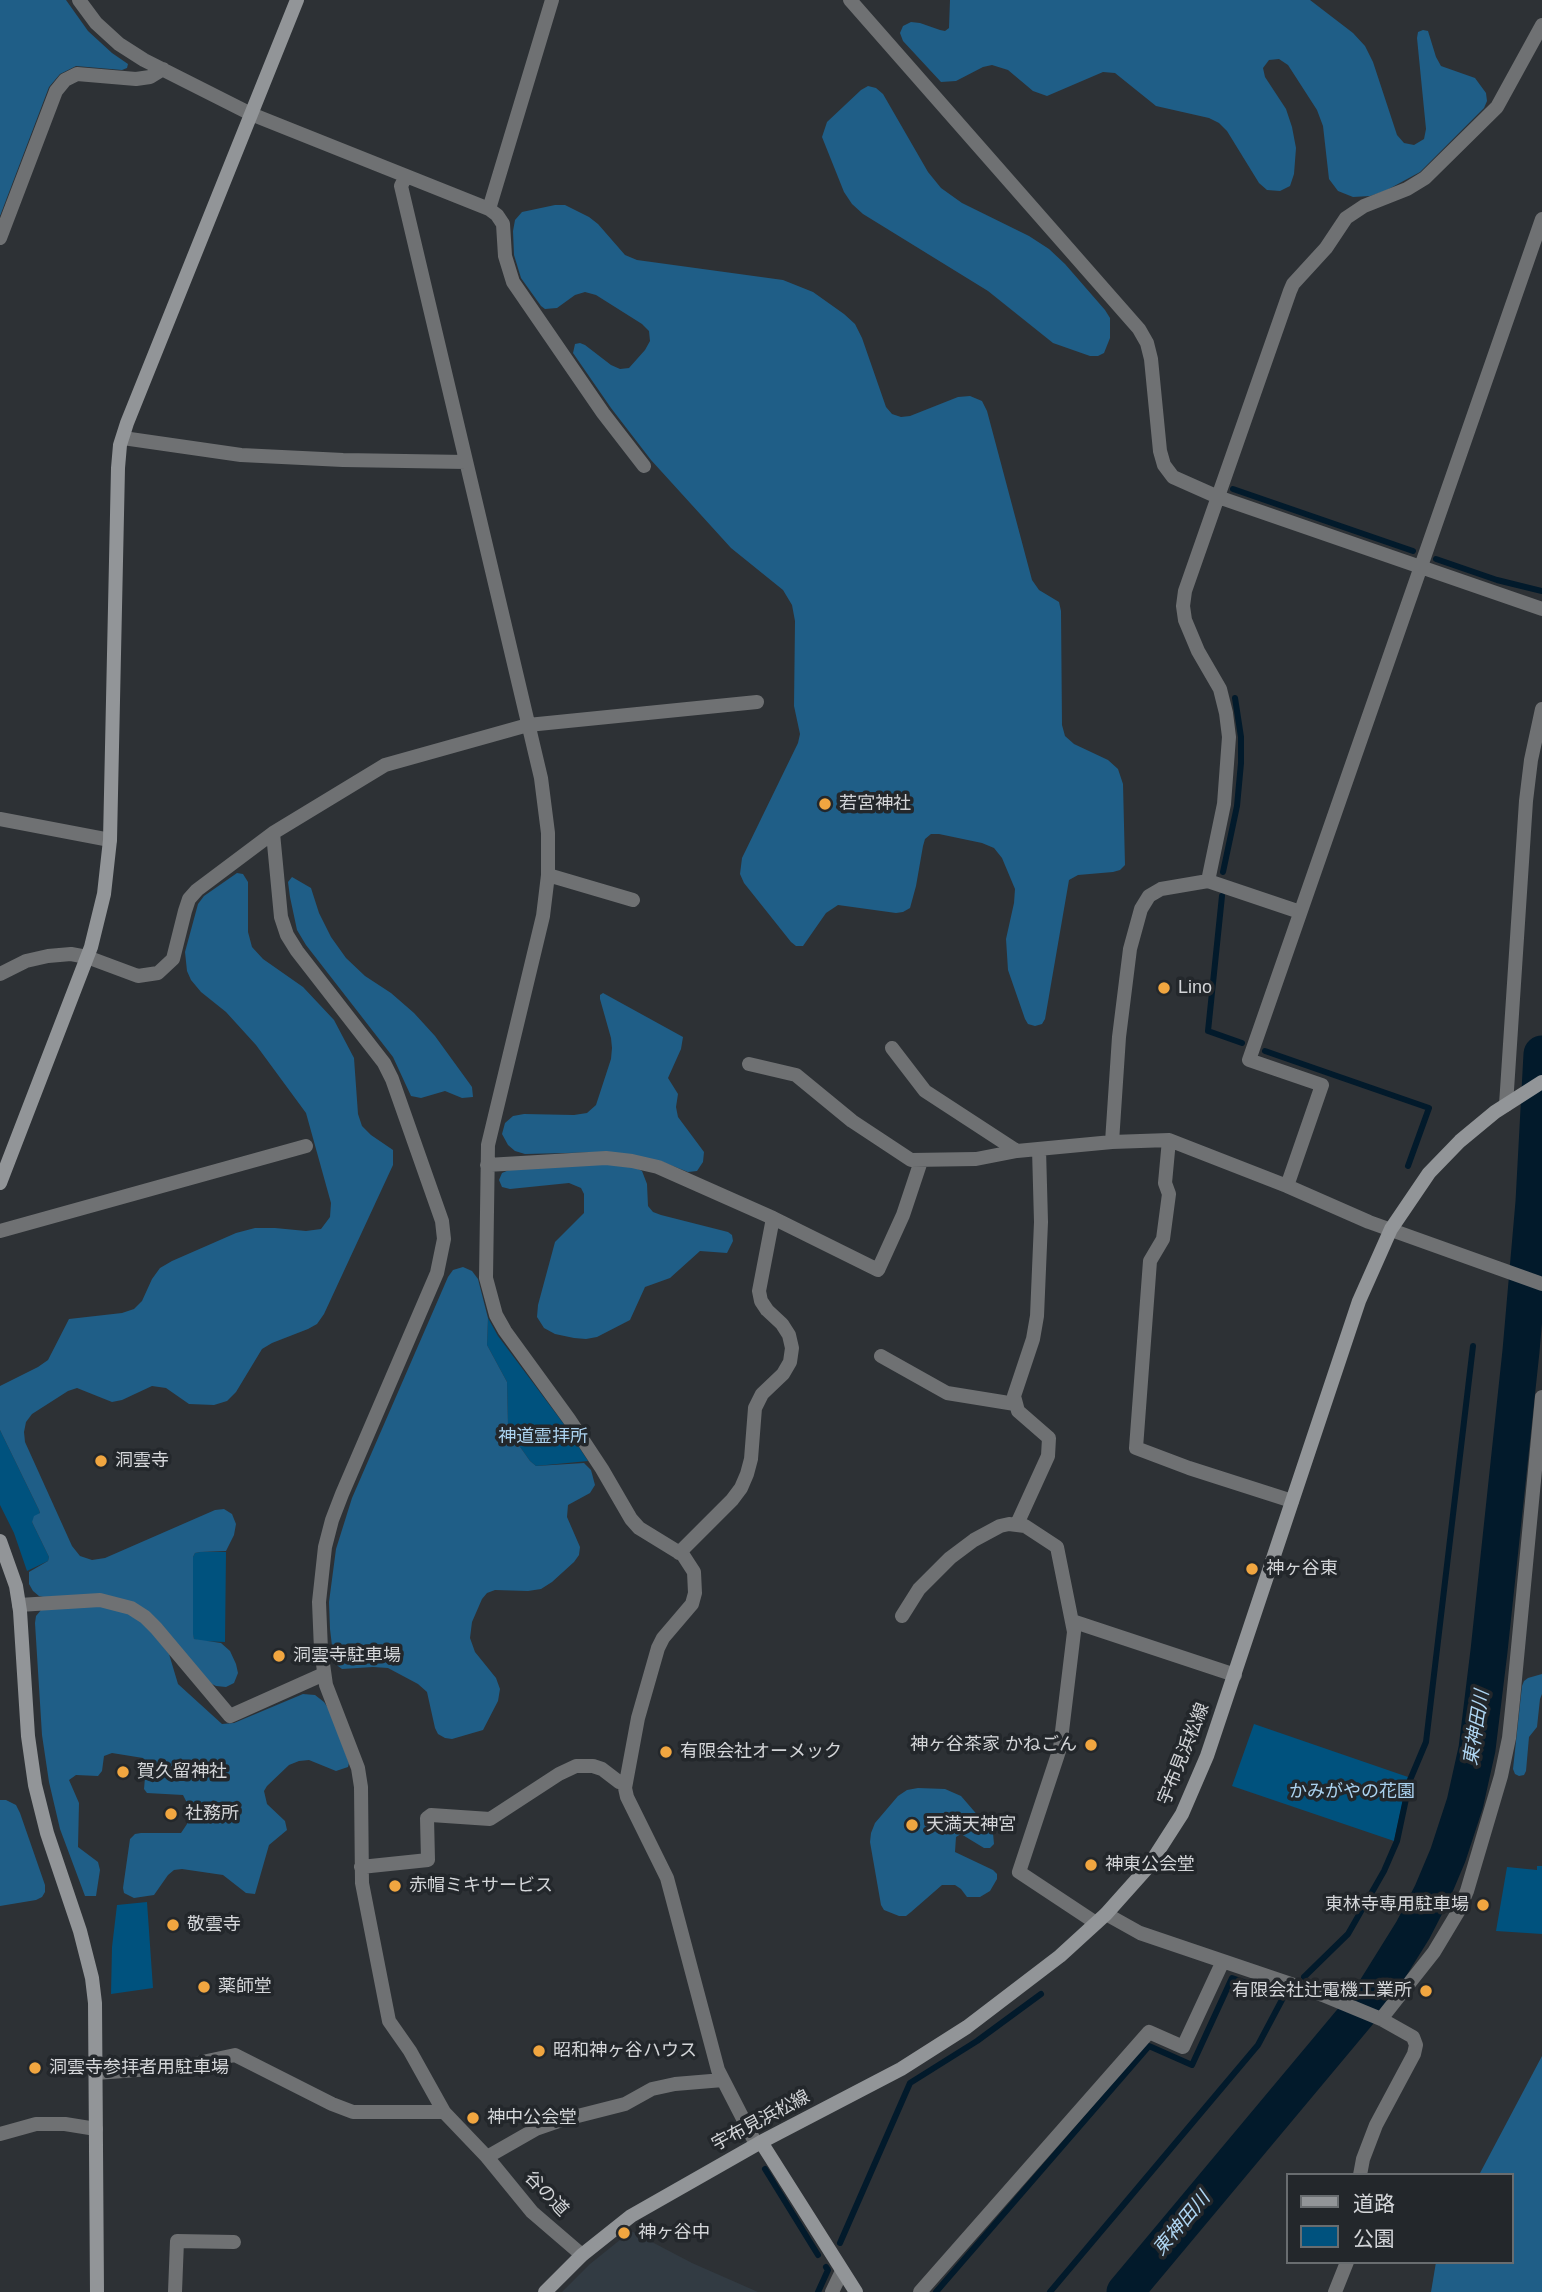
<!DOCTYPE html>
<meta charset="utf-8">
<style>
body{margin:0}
#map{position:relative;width:1542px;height:2292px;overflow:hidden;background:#2d3135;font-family:Arial,"Noto Sans JP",sans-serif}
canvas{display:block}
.legend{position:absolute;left:1286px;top:2173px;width:228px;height:91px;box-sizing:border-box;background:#23272b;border:2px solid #696d70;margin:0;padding:9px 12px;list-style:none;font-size:21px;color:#d3d5d8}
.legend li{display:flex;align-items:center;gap:14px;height:35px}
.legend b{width:35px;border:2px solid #696d70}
</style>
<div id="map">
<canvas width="1542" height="2292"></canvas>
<ul class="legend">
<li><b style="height:9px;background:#929598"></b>道路</li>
<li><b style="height:19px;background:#00527e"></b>公園</li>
</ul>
</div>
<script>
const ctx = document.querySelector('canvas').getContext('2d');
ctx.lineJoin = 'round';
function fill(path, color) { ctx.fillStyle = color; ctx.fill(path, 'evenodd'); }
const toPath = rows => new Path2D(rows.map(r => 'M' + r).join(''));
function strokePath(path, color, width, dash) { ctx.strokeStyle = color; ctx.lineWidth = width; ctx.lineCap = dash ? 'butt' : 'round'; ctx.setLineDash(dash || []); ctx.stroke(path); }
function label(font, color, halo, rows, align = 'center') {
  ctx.font = font + ' Arial,"Noto Sans JP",sans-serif'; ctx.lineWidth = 7; ctx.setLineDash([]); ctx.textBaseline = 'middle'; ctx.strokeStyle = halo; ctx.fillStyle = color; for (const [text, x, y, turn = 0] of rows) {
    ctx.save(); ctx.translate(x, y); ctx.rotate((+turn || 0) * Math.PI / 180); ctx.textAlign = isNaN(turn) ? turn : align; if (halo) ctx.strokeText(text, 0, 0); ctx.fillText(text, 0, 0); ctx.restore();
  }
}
fill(toPath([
 [631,2231,692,2263,758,2292,562,2292,590,2264]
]), '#323b43');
fill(toPath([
 [488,1318,498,1336,563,1423,588,1461,536,1466,530,1461,511,1434,508,1425,507,1382,487,1345],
 [0,1430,39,1510,40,1513,32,1522,49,1557,48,1561,27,1571,14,1533,0,1505],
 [200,1552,226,1552,225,1642,201,1641,194,1639,193,1635,193,1557,195,1553],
 [1254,1724,1408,1777,1394,1841,1232,1786],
 [1537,1866,1542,1866,1542,1934,1496,1931,1507,1867,1537,1870],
 [147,1902,153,1988,111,1994,112,1947,117,1905]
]), '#00527e');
fill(toPath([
 [0,0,66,0,88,31,112,53,128,64,127,68,122,70,76,66,60,74,49,87,0,216],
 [950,0,1310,0,1353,33,1365,46,1373,62,1397,135,1404,143,1414,145,1424,139,1426,129,1417,38,1418,32,1423,30,1428,31,1436,57,1441,66,1475,78,1486,93,1487,101,1484,108,1420,172,1385,191,1370,196,1353,197,1338,191,1329,179,1323,126,1317,110,1288,65,1279,59,1269,60,1263,68,1265,77,1286,109,1292,127,1296,148,1294,174,1290,186,1280,191,1267,190,1259,183,1227,131,1219,123,1209,118,1156,106,1115,73,1103,72,1047,96,1033,91,1008,70,992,65,983,67,956,81,941,82,903,41,900,33,903,26,911,22,920,23,940,30,945,31,949,28],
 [868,86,876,88,883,94,928,172,941,188,962,203,1029,236,1049,249,1065,264,1105,310,1110,318,1110,338,1104,353,1098,356,1090,356,1053,343,988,291,863,214,852,204,844,192,822,137,827,122,861,90],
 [555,205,565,205,589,217,598,224,625,255,637,260,783,280,813,292,844,314,855,324,862,338,886,407,892,414,901,417,910,416,958,397,970,396,982,401,987,411,1032,580,1039,590,1059,602,1061,611,1062,725,1065,736,1074,744,1108,760,1118,769,1123,784,1125,865,1120,870,1113,872,1078,875,1069,880,1045,1019,1042,1024,1035,1026,1028,1024,1025,1019,1008,970,1006,939,1014,903,1015,889,1002,858,994,848,982,843,939,834,931,834,925,839,923,846,916,886,910,908,903,912,896,913,838,905,826,913,803,946,796,946,791,942,744,883,740,874,742,858,798,743,800,734,794,706,795,621,792,605,783,590,731,548,651,460,611,408,573,353,575,344,580,343,585,345,611,365,620,369,629,368,645,350,650,341,649,331,642,324,596,295,585,292,575,295,557,308,545,309,541,306,521,278,514,255,513,231,515,220,522,212],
 [237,873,243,874,248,882,248,932,252,947,263,959,303,987,334,1020,354,1058,358,1114,362,1126,371,1135,393,1150,393,1165,324,1314,317,1324,308,1329,272,1343,262,1349,236,1392,227,1401,214,1405,189,1404,166,1388,152,1386,122,1400,112,1402,77,1388,68,1391,32,1414,26,1422,24,1432,25,1442,72,1546,80,1556,92,1560,105,1558,215,1510,224,1509,232,1514,236,1524,234,1535,226,1551,200,1552,195,1553,193,1557,193,1634,194,1639,221,1643,230,1651,236,1664,238,1673,234,1683,226,1687,216,1686,206,1681,148,1613,48,1598,39,1596,33,1591,29,1584,29,1572,48,1561,49,1557,32,1522,34,1516,40,1513,39,1510,0,1430,0,1386,38,1367,48,1360,69,1319,122,1313,134,1309,142,1301,152,1279,160,1268,172,1261,236,1233,255,1228,275,1228,306,1231,321,1229,330,1217,331,1203,306,1113,256,1045,226,1012,201,992,191,980,187,971,185,952,198,904,204,896],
 [292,877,311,888,319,913,331,937,346,958,365,976,391,993,414,1013,435,1036,472,1087,473,1097,462,1098,445,1091,421,1098,411,1096,393,1057,306,945,297,930,290,897,288,882],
 [603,993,683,1037,681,1049,668,1078,678,1094,676,1107,678,1117,704,1152,703,1162,697,1171,688,1172,660,1161,606,1152,525,1154,515,1151,508,1145,502,1134,505,1123,513,1116,524,1114,574,1115,587,1113,596,1105,611,1059,612,1048,611,1038,600,999,600,995],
 [606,1164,636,1168,642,1171,647,1184,648,1206,653,1212,661,1215,728,1232,732,1235,733,1241,727,1253,700,1251,670,1278,645,1287,630,1320,597,1337,586,1339,574,1338,555,1334,544,1328,537,1317,538,1305,555,1242,584,1213,584,1194,581,1188,569,1183,510,1189,502,1187,499,1180,502,1173,509,1170],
 [463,1267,472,1271,478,1279,488,1318,487,1345,507,1382,508,1425,511,1434,530,1461,536,1466,584,1463,591,1470,595,1485,590,1493,568,1505,567,1517,580,1547,579,1555,574,1562,552,1582,541,1589,528,1591,495,1590,487,1593,482,1599,472,1622,470,1638,475,1652,496,1678,500,1689,498,1701,483,1730,452,1739,445,1738,438,1734,435,1728,427,1692,418,1684,388,1668,373,1667,342,1669,334,1663,330,1629,329,1602,336,1549,352,1498,448,1277,453,1270],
 [48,1607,115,1607,142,1620,169,1654,178,1684,222,1724,234,1723,303,1694,315,1695,324,1702,330,1711,349,1763,348,1767,336,1771,309,1760,299,1761,289,1765,267,1786,264,1791,267,1804,285,1821,287,1830,269,1845,255,1894,246,1893,223,1875,182,1869,174,1870,168,1875,154,1895,134,1898,124,1893,123,1888,130,1839,135,1834,141,1833,181,1833,187,1824,187,1803,183,1795,147,1793,144,1789,146,1766,143,1758,112,1753,104,1756,102,1771,98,1776,76,1775,69,1780,79,1803,78,1847,98,1862,100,1870,96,1896,85,1896,60,1829,49,1782,42,1735,35,1623,36,1616,41,1610],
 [1542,1674,1542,1694,1540,1699,1537,1727,1529,1737,1526,1771,1524,1775,1519,1776,1515,1774,1513,1769,1522,1686,1524,1681,1528,1678],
 [918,1788,945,1789,961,1796,993,1833,994,1844,990,1848,984,1848,961,1834,956,1837,955,1852,993,1870,997,1874,997,1879,990,1891,980,1897,967,1897,961,1889,955,1885,942,1885,911,1912,906,1916,899,1916,884,1910,881,1905,870,1842,871,1833,875,1823,898,1796,907,1790],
 [0,1800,6,1800,16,1805,20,1813,45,1885,45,1892,42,1897,36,1900,0,1906],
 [1542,2056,1542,2292,1431,2292,1436,2262,1512,2262,1512,2175,1479,2175]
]), '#1f5e87');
strokePath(toPath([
 [1233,489,1413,551],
 [1436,559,1497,580,1542,591],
 [1223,872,1237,806,1241,763,1241,737,1235,698],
 [1222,896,1208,1031,1242,1043],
 [1265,1051,1429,1108,1408,1166],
 [1304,1977,1348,1934,1384,1871,1397,1841,1410,1780,1426,1742,1473,1346],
 [765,2169,818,2255],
 [840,2243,910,2083,977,2041,1041,1994],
 [818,2292,828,2270,826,2267],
 [936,2292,1149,2046,1192,2065,1232,1978,1284,1996,1258,2045,1050,2292]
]), '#021a2b', 6);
strokePath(toPath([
 [1125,2292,1370,1999,1413,1930,1432,1893,1448,1855,1465,1803,1477,1749,1489,1651,1521,1351,1534,1202,1542,1054]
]), '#021a2b', 37);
strokePath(toPath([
 [79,0,96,23,119,44,144,60,251,114,489,209,497,215,503,224,505,256,513,282,603,413,644,466],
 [850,0,1139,329,1147,343,1151,359,1160,451,1164,465,1173,477,1218,497,1542,609],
 [406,176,401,186,541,778,548,833,548,875,543,916,488,1145,486,1278,496,1315,505,1331,569,1419,602,1469,631,1519,639,1528,683,1555,694,1572,695,1593,692,1604,663,1638,658,1648,638,1718,625,1788,627,1797,667,1878,718,2070,756,2144],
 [489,209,552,0],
 [0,238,56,91,65,80,77,74,136,79,150,77,163,69],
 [123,438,241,455,343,460,466,462],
 [0,819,110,840],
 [273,833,281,917,287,935,297,951,384,1063,392,1079,442,1221,444,1239,437,1273,342,1494,332,1520,325,1547,319,1602,321,1650,326,1685,358,1768,361,1787,362,1883,389,2021,410,2051,444,2112,487,2157,532,2212,582,2255],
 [548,875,633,900],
 [1208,881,1300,912],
 [0,974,26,961,48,956,71,954,87,957,138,976,158,973,173,959,185,911,189,899,197,890,273,833,385,765,528,725,757,702],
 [892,1048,925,1091,1017,1151],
 [749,1064,796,1075,852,1121,911,1160,976,1159,1017,1151,1112,1142,1169,1140,1287,1186,1369,1222,1542,1284],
 [1506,1105,1526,801,1531,760,1542,709],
 [1169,1140,1165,1183,1169,1194,1163,1239,1150,1261,1136,1448,1189,1468,1292,1501],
 [1112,1142,1119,1037,1130,949,1141,909,1149,896,1161,889,1208,881,1224,804,1229,737,1226,713,1220,689,1198,651,1185,620,1183,606,1185,591,1290,291,1293,284,1326,248,1346,218,1364,206,1407,189,1425,178,1497,107,1542,25],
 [487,1165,606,1158,632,1161,658,1167,773,1218,878,1270,903,1215,921,1161],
 [1287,1186,1322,1085,1249,1060,1542,219],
 [0,1231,306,1146],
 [881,1356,947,1393,1015,1404],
 [1017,1524,1048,1456,1049,1438,1018,1411,1014,1396,1033,1339,1037,1316,1041,1222,1039,1149],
 [679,1553,732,1500,741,1488,747,1474,751,1459,755,1408,762,1394,783,1374,790,1362,792,1348,789,1335,782,1324,767,1310,761,1301,759,1291,773,1218],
 [19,1605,100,1600,131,1608,145,1617,156,1628,230,1716,324,1674],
 [902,1616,919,1589,950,1558,974,1540,1000,1526,1009,1524,1025,1526,1057,1547,1074,1632,1060,1748,1019,1872,1096,1923],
 [1072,1621,1235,1675],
 [361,1867,428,1860,427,1818,431,1815,490,1819,559,1774,576,1766,593,1766,602,1769,619,1782,626,1783],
 [1106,1914,1140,1933,1323,1995,1381,2019,1413,2037,1416,2045,1414,2054,1376,2125,1363,2159,1360,2175],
 [1381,2019,1434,1952,1458,1912,1467,1891,1501,1776,1509,1738,1513,1700,1542,1397],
 [96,2073,179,2067,235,2055,332,2104,353,2112,444,2112],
 [0,2134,36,2124,65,2124,96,2129],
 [487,2157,536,2129,562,2120,625,2104,652,2089,675,2084,723,2080],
 [175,2292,177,2241,234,2242],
 [832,2292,842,2271],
 [920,2292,1149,2032,1183,2047,1223,1961],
 [1335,2292,1347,2262]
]), '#6f7173', 14);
strokePath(toPath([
 [0,1183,91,947,104,894,110,840,118,468,120,445,127,423,297,0],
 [0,1541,16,1586,20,1611,28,1736,35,1785,47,1833,80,1931,92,1978,95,2003,97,2292],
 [761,2142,856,2292],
 [545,2292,582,2255,631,2216,761,2142,901,2069,967,2027,1060,1956,1106,1914,1148,1867,1182,1814,1207,1756,1359,1301,1391,1229,1429,1173,1460,1141,1495,1112,1542,1082]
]), '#929598', 14);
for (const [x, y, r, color] of [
 [825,804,7,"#f1a640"],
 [1164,988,7,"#f1a640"],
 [101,1461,7,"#f1a640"],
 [1252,1569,7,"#f1a640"],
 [279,1656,7,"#f1a640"],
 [1091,1745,7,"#f1a640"],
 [666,1752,7,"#f1a640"],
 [123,1772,7,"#f1a640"],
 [171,1814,7,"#f1a640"],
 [912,1825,7,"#f1a640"],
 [1091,1865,7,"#f1a640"],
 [395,1886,7,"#f1a640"],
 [1483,1905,7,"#f1a640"],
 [173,1925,7,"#f1a640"],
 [204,1987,7,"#f1a640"],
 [1426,1991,7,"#f1a640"],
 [539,2051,7,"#f1a640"],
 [35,2068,7,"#f1a640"],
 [473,2118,7,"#f1a640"],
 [624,2233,7,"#f1a640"]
]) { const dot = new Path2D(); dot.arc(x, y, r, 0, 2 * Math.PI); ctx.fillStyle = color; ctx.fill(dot); strokePath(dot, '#23272b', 2.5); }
label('18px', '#d3d5d8', '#23272b', [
 ["若宮神社",839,804],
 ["Lino",1178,988],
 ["洞雲寺",115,1461],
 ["神ヶ谷東",1266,1569],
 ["洞雲寺駐車場",293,1656],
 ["神ヶ谷茶家 かねごん",1077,1745,"right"],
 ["有限会社オーメック",680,1752],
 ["賀久留神社",137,1772],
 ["社務所",185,1814],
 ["天満天神宮",926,1825],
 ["神東公会堂",1105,1865],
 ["赤帽ミキサービス",409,1886],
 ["東林寺専用駐車場",1469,1905,"right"],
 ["敬雲寺",187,1925],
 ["薬師堂",218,1987],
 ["有限会社辻電機工業所",1412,1991,"right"],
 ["昭和神ヶ谷ハウス",553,2051],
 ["洞雲寺参拝者用駐車場",49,2068],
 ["神中公会堂",487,2118],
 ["神ヶ谷中",638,2233]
], 'left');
label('18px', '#abd2ef', '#23272b', [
 ["神道霊拝所",543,1437],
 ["かみがやの花園",1352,1792]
]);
label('18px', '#d3d5d8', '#23272b', [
 ["宇布見浜松線",1184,1754,-68],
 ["宇布見浜松線",761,2121,-28],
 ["谷の道",546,2194,46]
]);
label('italic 19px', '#aed5f2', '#23272b', [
 ["東神田川",1477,1728,-81],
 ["東神田川",1182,2224,-50]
]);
</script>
